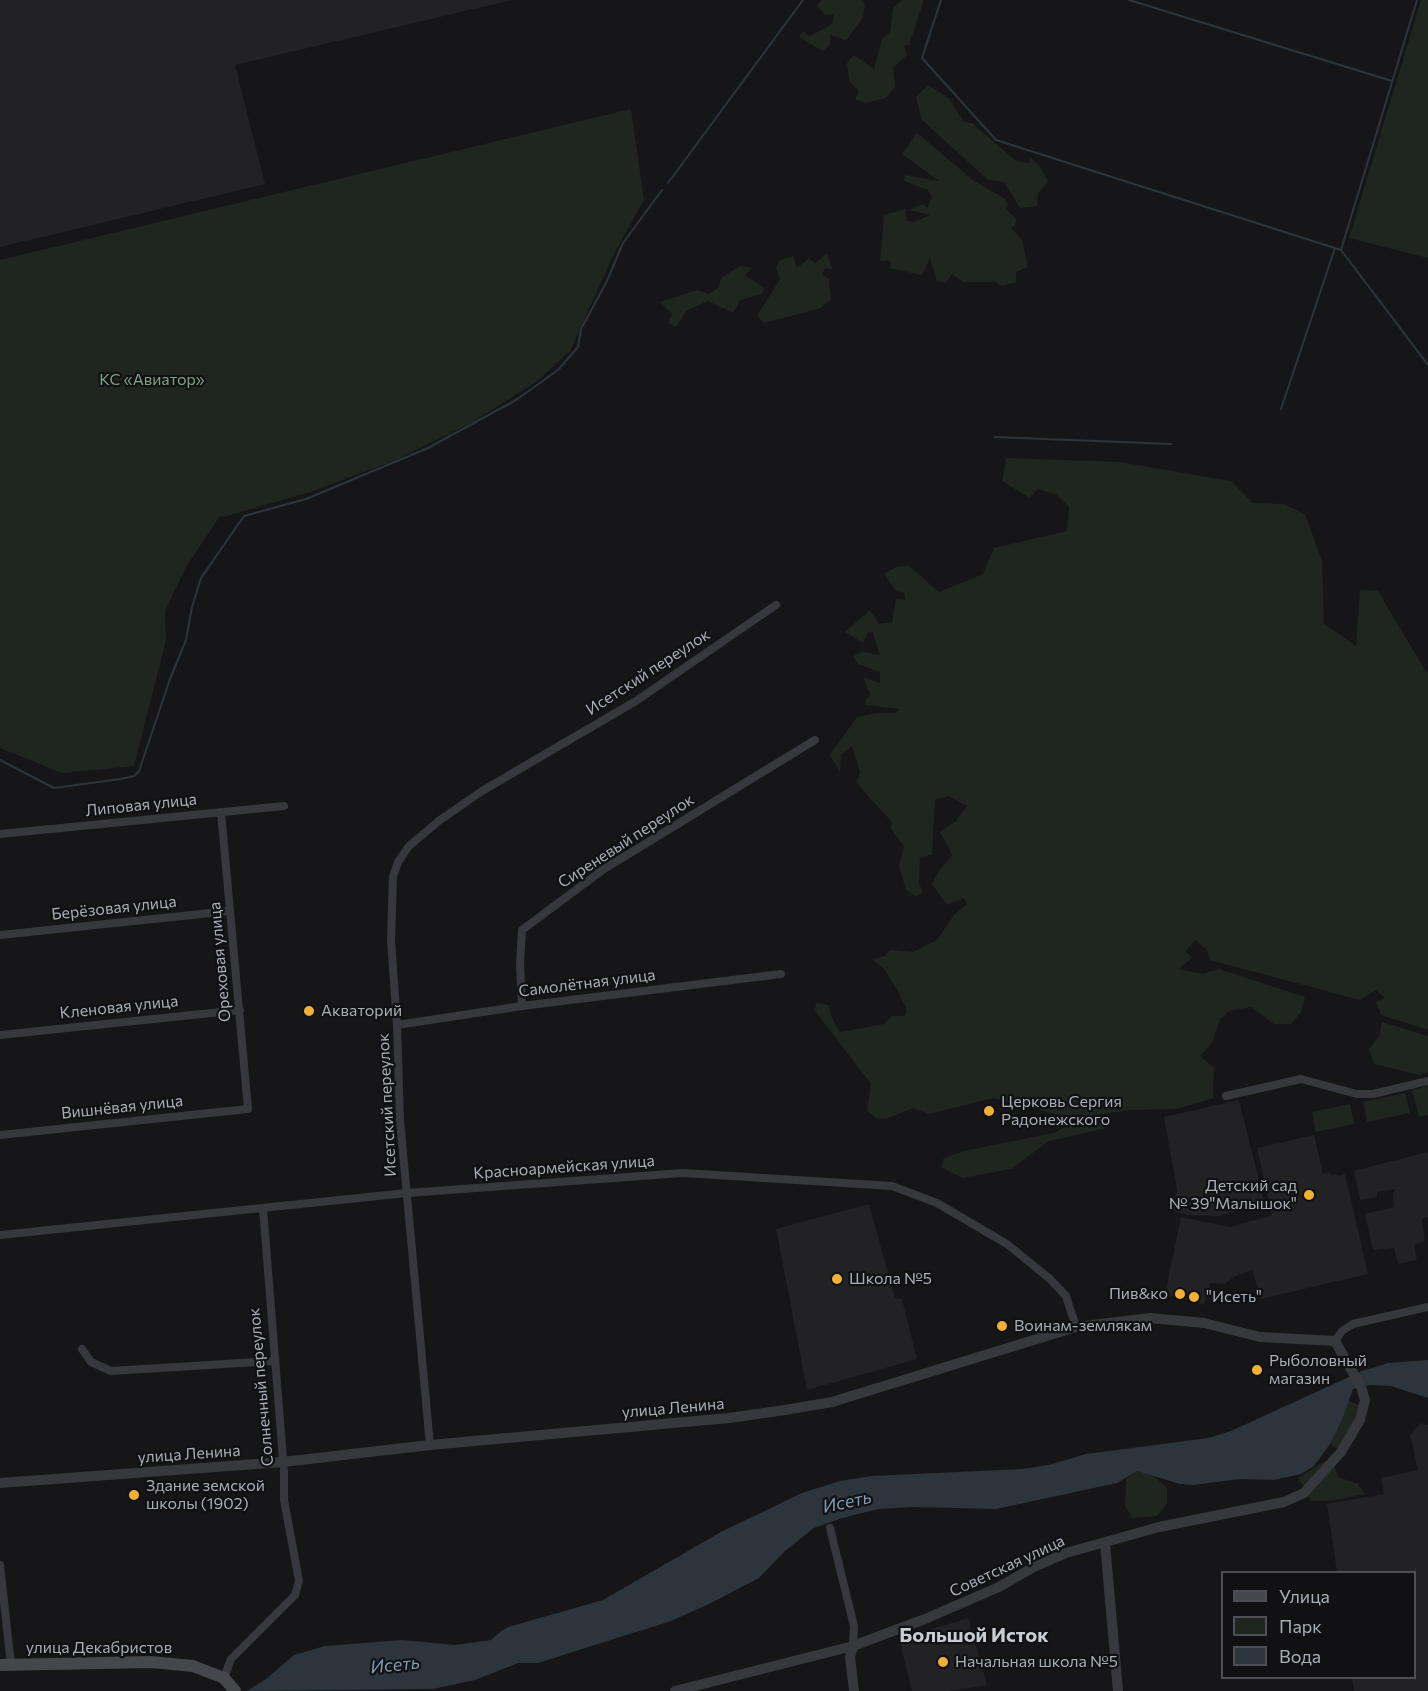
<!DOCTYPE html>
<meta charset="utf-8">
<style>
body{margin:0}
#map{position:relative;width:1428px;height:1691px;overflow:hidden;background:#161618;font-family:Commissioner,sans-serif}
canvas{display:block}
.legend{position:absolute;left:1221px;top:1571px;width:195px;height:108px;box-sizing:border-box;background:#111113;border:2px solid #4d4f55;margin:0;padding:8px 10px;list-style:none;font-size:18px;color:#a8adb8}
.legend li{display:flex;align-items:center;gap:12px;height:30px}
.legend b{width:30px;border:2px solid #4d4f55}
</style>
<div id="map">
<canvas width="1428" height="1691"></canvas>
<ul class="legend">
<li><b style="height:8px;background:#45474d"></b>Улица</li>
<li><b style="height:16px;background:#1e261f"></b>Парк</li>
<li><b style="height:16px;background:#2c353c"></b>Вода</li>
</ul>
</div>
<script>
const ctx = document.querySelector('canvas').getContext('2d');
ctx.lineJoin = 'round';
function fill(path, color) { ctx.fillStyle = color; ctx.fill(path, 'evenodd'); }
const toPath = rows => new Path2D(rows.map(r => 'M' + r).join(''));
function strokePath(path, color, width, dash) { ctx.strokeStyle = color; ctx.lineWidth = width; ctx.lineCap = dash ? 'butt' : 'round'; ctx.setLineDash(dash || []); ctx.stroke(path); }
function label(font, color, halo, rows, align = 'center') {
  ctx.font = font + ' Commissioner,sans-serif'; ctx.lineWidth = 4.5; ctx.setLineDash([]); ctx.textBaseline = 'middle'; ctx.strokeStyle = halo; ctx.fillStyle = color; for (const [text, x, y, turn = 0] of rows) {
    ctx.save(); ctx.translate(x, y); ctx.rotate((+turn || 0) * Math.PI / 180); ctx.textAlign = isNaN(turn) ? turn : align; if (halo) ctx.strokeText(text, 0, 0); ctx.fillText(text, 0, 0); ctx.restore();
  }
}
fill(toPath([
 [0,0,512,0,235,65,265,184,0,247],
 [1239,1100,1265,1204,1218,1216,1188,1215,1171,1211,1177,1191,1164,1117],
 [1314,1135,1323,1174,1331,1172,1331,1175,1337,1174,1337,1176,1345,1174,1368,1274,1261,1299,1252,1270,1236,1276,1224,1284,1210,1283,1204,1305,1165,1294,1181,1217,1230,1227,1272,1215,1257,1148],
 [1428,1152,1428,1217,1422,1219,1425,1241,1414,1245,1417,1260,1398,1264,1394,1248,1373,1250,1365,1214,1394,1207,1393,1194,1396,1189,1377,1192,1377,1197,1360,1200,1354,1171],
 [869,1204,895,1298,902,1299,917,1359,807,1390,776,1229],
 [1421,1423,1428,1425,1428,1691,1354,1691,1352,1678,1414,1678,1414,1572,1337,1572,1327,1504,1384,1494,1381,1478,1418,1470,1410,1435],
 [968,1618,987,1685,950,1691,912,1691,899,1639]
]), '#222225');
fill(toPath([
 [822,0,861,0,865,5,863,17,846,41,830,34,830,45,823,51,799,37,803,31,809,37,832,24,834,14,825,15,817,6],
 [902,0,923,0,923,3,909,45,904,46,907,55,893,68,895,87,886,98,866,103,855,99,859,91,849,81,847,63,854,55,874,69,882,39,890,32,893,8],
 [1421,0,1428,0,1428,258,1349,238],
 [928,85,949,98,964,122,972,123,1016,161,1028,163,1031,158,1040,166,1048,182,1038,193,1037,206,1020,208,1004,182,988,180,921,119,916,97],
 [631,109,644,200,613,256,570,351,536,382,471,423,393,461,313,491,224,517,220,516,186,567,165,611,166,640,134,766,62,773,0,748,0,260],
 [917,133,974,181,1004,198,1008,205,1005,208,1016,219,1015,226,1010,227,1022,240,1028,267,1016,272,1016,282,1002,286,996,282,963,282,952,274,946,283,937,281,930,258,922,275,889,268,892,263,888,260,880,261,884,215,905,209,907,221,914,222,930,215,909,210,923,204,927,208,932,198,928,190,904,181,905,175,939,181,902,154],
 [827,254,833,270,825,268,822,274,829,279,831,299,821,308,764,323,757,316,780,279,776,268,780,260,793,256,797,268,809,258,815,263],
 [740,266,753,268,745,275,764,288,762,294,740,300,733,313,708,301,686,311,676,327,668,323,672,314,660,302,697,290,709,294,719,287,721,278],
 [1006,458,1120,462,1231,481,1253,503,1283,504,1305,514,1322,561,1324,624,1356,646,1360,590,1378,591,1426,672,1428,672,1428,1030,1381,1015,1376,1002,1385,998,1376,990,1360,1000,1210,960,1207,950,1195,940,1186,951,1192,958,1178,969,1203,974,1219,969,1305,997,1301,1012,1291,1024,1274,1024,1251,1007,1229,1011,1220,1019,1212,1043,1200,1056,1214,1068,1213,1098,1177,1109,1128,1110,1074,1119,994,1098,929,1114,913,1108,886,1119,877,1118,867,1111,871,1084,815,1011,816,1003,828,1005,833,1020,840,1032,884,1024,892,1016,904,1016,907,1010,895,986,884,969,872,959,885,956,890,950,913,952,937,940,954,915,967,904,964,898,947,905,932,884,939,871,952,855,940,832,956,821,967,806,948,796,935,800,932,855,920,857,919,883,923,893,916,896,906,890,899,866,904,846,891,829,892,822,867,795,857,782,860,772,852,746,841,755,840,772,830,755,857,717,876,713,896,713,900,709,866,705,865,701,870,694,863,677,880,683,880,672,858,664,853,656,862,652,880,655,873,633,868,632,863,643,845,632,870,610,879,624,892,622,896,599,905,600,904,593,896,591,884,574,896,567,908,565,939,592,983,574,994,548,1067,531,1069,507,1057,495,1038,489,1030,498,1002,481],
 [1382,1022,1428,1036,1428,1072,1419,1075,1374,1064,1369,1049,1379,1036],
 [1428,1086,1428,1115,1419,1117,1412,1090],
 [1405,1093,1410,1113,1367,1122,1363,1102],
 [1350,1104,1354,1124,1316,1132,1312,1112],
 [1103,1121,1107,1128,1049,1141,1011,1169,962,1178,941,1167,943,1159,964,1151,1054,1133,1075,1122],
 [1348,1400,1360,1406,1345,1447,1337,1449,1330,1444,1342,1420],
 [1325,1461,1333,1462,1338,1477,1358,1484,1365,1494,1329,1501,1311,1501,1298,1478],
 [1137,1471,1152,1475,1167,1487,1167,1504,1157,1516,1132,1518,1125,1506,1126,1479]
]), '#1e261f');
fill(toPath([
 [1428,1360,1428,1398,1391,1386,1370,1385,1353,1389,1342,1420,1330,1444,1314,1466,1301,1474,1274,1480,1240,1479,1193,1485,1180,1484,1137,1471,1117,1483,996,1509,913,1507,878,1509,842,1518,814,1528,785,1551,759,1578,709,1604,671,1621,538,1663,518,1663,475,1680,433,1689,247,1691,266,1679,294,1655,325,1646,402,1640,455,1645,491,1640,500,1632,508,1627,603,1600,721,1532,802,1493,840,1481,872,1476,1022,1469,1049,1465,1086,1454,1209,1438,1231,1431,1362,1371,1388,1363]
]), '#2c353c');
strokePath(toPath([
 [941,0,922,58,996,140,1341,250,1428,365],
 [1129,0,1392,81],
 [668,183,803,0],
 [1341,250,1417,0],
 [1281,409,1335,248],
 [995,437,1171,444],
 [0,760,54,788,120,779,134,776,139,771,170,679,186,640,192,607,201,578,244,516,306,499,428,448,516,400,558,370,578,347,581,329,607,281,623,243,662,190]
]), '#2c353c', 2);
strokePath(toPath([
 [0,834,284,806],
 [0,935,230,911],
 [522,1006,520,964,522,930,604,869,815,740],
 [397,1025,522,1006,781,974],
 [0,1035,240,1010],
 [1226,1096,1301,1079,1357,1094,1373,1094,1428,1081],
 [0,1135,248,1109,221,812],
 [0,1235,407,1193,683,1173,892,1186,937,1203,1007,1244,1050,1279,1066,1296,1076,1327],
 [1335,1341,1342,1331,1353,1324,1428,1307],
 [82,1349,91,1362,111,1371,273,1361],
 [430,1445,400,1120,397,1025,391,940,393,877,398,862,409,846,440,820,482,791,636,701,776,605],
 [830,1528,854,1626,853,1646],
 [0,1565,11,1665],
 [224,1678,231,1659,295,1595,299,1581,284,1500,284,1471,263,1208]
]), '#37383d', 8);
strokePath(toPath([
 [0,1483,283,1462,430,1445,729,1418,785,1410,832,1402,1076,1327,1150,1318,1204,1323,1260,1337,1335,1341,1361,1387,1365,1400,1360,1420,1341,1452,1304,1493,1284,1502,1159,1527,1066,1553,1034,1567,999,1587,925,1619,853,1646,675,1691],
 [1105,1543,1118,1691],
 [853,1646,850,1657,854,1691]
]), '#37383d', 10);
strokePath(toPath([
 [0,1665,151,1662,193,1666,224,1678,235,1691]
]), '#45474d', 12);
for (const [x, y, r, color] of [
 [309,1011,6,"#f2b134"],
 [989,1111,6,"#f2b134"],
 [1309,1195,6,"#f2b134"],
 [837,1279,6,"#f2b134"],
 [1180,1294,6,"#f2b134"],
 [1194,1297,6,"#f2b134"],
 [1002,1326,6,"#f2b134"],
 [1257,1370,6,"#f2b134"],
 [134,1495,6,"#f2b134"],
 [943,1662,6,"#f2b134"]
]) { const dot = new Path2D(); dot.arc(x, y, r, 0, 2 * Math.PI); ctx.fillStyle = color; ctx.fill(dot); strokePath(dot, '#111113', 2); }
label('16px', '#7fa381', '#111113', [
 ["КС «Авиатор»",152,380]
]);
label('16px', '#a8adb8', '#111113', [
 ["Исетский переулок",648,672,-33],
 ["Липовая улица",141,805,-6],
 ["Сиреневый переулок",626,841,-33],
 ["Берёзовая улица",114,908,-6],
 ["Ореховая улица",220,962,-95],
 ["Самолётная улица",587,983,-7],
 ["Кленовая улица",119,1007,-6],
 ["Исетский переулок",387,1105,-93],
 ["Вишнёвая улица",122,1107,-6],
 ["Красноармейская улица",564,1167,-4],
 ["Солнечный переулок",261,1387,-95],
 ["улица Ленина",673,1408,-5],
 ["улица Ленина",189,1454,-4],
 ["Советская улица",1007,1566,-25],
 ["улица Декабристов",99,1648]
]);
label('16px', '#a8adb8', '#111113', [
 ["Акваторий",321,1011],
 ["Церковь Сергия",1001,1102],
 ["Радонежского",1001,1120],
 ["Детский сад",1297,1186,"right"],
 ["№ 39\"Малышок\"",1297,1204,"right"],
 ["Школа №5",849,1279],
 ["Пив&ко",1168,1294,"right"],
 ["\"Исеть\"",1206,1297],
 ["Воинам-землякам",1014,1326],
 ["Рыболовный",1269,1361],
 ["магазин",1269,1379],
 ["Здание земской",146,1486],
 ["школы (1902)",146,1504],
 ["Начальная школа №5",955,1662]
], 'left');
label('italic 18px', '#7f9bb3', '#111113', [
 ["Исеть",847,1502,-12],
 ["Исеть",395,1665,-6]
]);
label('bold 20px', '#c9ccd4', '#111113', [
 ["Большой Исток",974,1635]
]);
</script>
